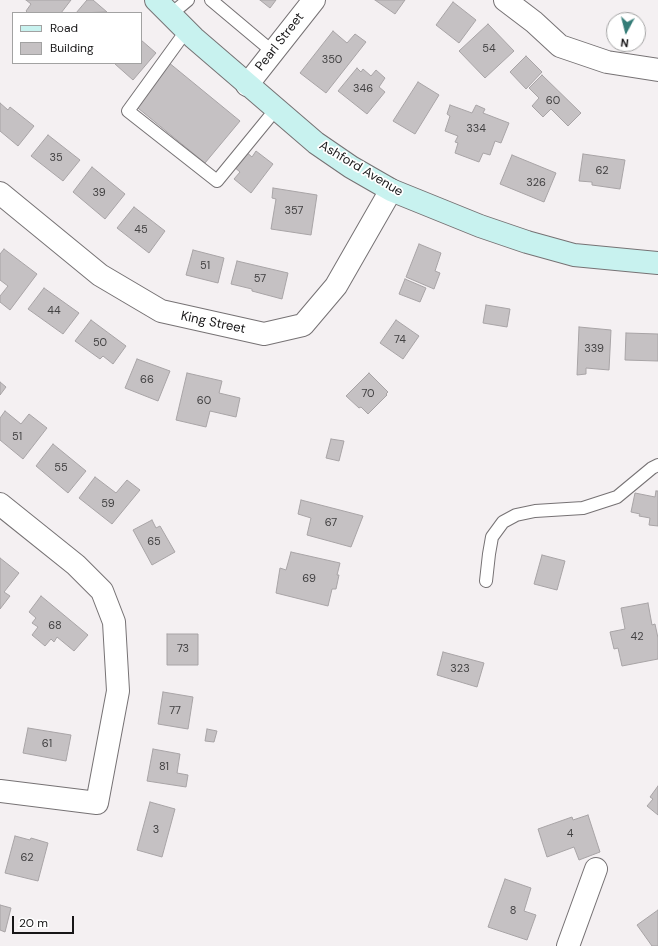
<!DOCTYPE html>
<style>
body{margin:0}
#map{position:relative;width:658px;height:946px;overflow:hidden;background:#f4f0f2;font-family:"DM Sans",sans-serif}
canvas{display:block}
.legend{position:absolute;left:12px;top:12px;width:130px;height:52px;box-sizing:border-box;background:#fff;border:1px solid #a2a2a2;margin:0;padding:5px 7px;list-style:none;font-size:12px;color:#171617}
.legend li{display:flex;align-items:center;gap:8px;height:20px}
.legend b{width:20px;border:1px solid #a2a2a2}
.north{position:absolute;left:606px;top:12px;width:40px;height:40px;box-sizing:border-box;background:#fff;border:1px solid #a2a2a2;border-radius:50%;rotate:187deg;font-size:11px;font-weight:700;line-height:16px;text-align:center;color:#171617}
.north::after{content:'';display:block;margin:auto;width:14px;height:18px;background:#347c77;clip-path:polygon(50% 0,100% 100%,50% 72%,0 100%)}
.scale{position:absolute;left:12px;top:916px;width:62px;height:18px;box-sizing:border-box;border:2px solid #171617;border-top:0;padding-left:5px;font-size:12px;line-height:14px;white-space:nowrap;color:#171617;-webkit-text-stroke:3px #fff;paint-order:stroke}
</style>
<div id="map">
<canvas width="658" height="946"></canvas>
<ul class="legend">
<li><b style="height:5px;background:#c8f2ef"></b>Road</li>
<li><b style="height:11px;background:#c5c1c3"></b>Building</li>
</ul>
<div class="north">N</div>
<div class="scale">20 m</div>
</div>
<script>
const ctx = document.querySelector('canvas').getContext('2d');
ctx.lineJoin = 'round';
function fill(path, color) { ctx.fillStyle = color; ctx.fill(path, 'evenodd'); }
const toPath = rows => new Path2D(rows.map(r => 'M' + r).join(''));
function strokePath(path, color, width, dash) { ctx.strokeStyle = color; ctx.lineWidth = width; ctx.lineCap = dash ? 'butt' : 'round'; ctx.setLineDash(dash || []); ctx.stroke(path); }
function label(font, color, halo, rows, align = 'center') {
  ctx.font = font + ' "DM Sans",sans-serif'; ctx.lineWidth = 3.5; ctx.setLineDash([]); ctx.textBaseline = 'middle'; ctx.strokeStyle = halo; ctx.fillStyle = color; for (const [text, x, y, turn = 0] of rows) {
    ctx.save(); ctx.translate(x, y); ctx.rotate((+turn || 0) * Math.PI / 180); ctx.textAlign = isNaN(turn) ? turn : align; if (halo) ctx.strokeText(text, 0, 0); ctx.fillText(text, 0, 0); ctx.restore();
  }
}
const building = toPath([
 [26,0,71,0,61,13,28,13,26,11,31,4,26,0],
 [87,0,93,0,107,12,76,13,87,0],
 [260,0,276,0,270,8,260,0],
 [375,0,405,0,395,14,375,0],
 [453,2,476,20,459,43,436,25,453,2],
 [488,24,514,51,485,78,459,51,488,24],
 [333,31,347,43,355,34,366,42,326,93,300,73,333,31],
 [141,40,156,53,133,80,115,64,116,63,141,63,141,40],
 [526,56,542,72,526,89,510,72,526,56],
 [168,62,240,121,205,163,133,104,168,62],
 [357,68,361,72,363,69,371,76,376,70,385,78,379,87,385,92,367,114,338,91,357,68],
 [542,75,581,113,568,126,551,109,543,117,532,106,539,98,529,88,542,75],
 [418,82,439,95,415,134,393,121,418,82],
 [0,103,8,110,10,107,34,126,18,146,0,131,0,103],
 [450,105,472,113,476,105,485,109,483,113,509,123,501,143,495,141,490,155,483,153,479,162,455,153,458,143,455,142,458,136,445,131,450,116,447,114,450,105],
 [48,135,80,160,63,181,31,156,48,135],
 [245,151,252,157,256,151,273,164,251,193,234,179,240,172,233,166,245,151],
 [583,154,625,160,620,189,592,185,592,182,579,181,583,154],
 [512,155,556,173,544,202,500,184,512,155],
 [92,167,125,194,105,219,73,192,92,167],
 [273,188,317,195,311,235,271,229,276,199,272,198,273,188],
 [134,207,165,231,149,253,117,228,134,207],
 [419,244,441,253,435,271,440,273,434,289,406,277,419,244],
 [4,249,37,274,10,310,0,302,0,296,8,286,0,280,0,254,4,249],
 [193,250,224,258,218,283,186,275,193,250],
 [237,261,288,273,282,299,252,291,252,289,231,284,237,261],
 [405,279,426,288,420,302,399,294,405,279],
 [44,288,79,313,63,334,28,309,44,288],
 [486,305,510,309,507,327,483,323,486,305],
 [91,320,126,346,113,364,103,356,100,359,75,341,91,320],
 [396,320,419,336,403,359,380,343,396,320],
 [579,327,611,330,609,370,586,368,586,374,577,375,579,327],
 [626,333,658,334,658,361,625,360,626,333],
 [137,359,170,371,158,401,125,388,137,359],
 [187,373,222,381,219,393,240,398,236,417,210,411,206,427,176,420,187,373],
 [369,373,388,392,386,394,387,395,368,414,361,407,359,408,346,396,369,373],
 [0,382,6,387,0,395,0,382],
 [5,411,21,424,29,414,47,428,23,459,0,440,0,418,5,411],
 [331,439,344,441,339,461,326,458,331,439],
 [53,444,86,471,68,493,36,466,53,444],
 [95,477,116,493,127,480,140,490,112,524,79,498,95,477],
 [656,491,658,491,658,526,649,525,650,518,639,516,640,514,631,512,635,493,655,497,656,491],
 [301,500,363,516,351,547,307,535,311,518,298,514,301,500],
 [152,520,156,528,160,526,175,552,152,565,133,530,152,520],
 [291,552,340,563,337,575,339,575,336,589,332,589,328,606,276,593,280,568,286,570,291,552],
 [542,555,565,561,557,590,534,584,542,555],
 [0,558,19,573,4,592,10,596,0,609,0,558],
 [41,596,88,635,74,651,57,637,54,642,51,639,45,646,32,635,38,627,32,623,36,618,29,612,41,596],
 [648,603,652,625,655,624,658,638,658,659,622,666,618,648,614,649,610,632,625,629,621,608,648,603],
 [167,634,198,634,198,665,167,665,167,634],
 [443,652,484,663,477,687,437,675,443,652],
 [163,692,193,697,188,729,158,724,163,692],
 [28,728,71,735,66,761,23,753,28,728],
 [207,729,217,731,214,742,205,741,207,729],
 [153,749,180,754,177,773,188,775,186,787,147,781,153,749],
 [658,786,658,815,647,806,653,799,650,797,658,786],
 [150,802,175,809,162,857,137,850,150,802],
 [588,815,600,852,579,860,574,847,547,857,538,829,572,817,573,820,588,815],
 [15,836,30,840,31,838,48,843,38,881,5,873,15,836],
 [505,879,531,888,524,911,536,915,527,940,488,927,505,879],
 [0,905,11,908,5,932,0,930,0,905],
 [658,910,658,946,652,946,637,925,658,910]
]);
fill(building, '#c5c1c3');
strokePath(building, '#a8a4a6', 1);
const lane = toPath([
 [211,0,273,52],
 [170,15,188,0],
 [186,31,128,111,217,181,276,109],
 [486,581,489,554,492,537,503,522,516,515,535,511,583,508,617,497,652,468,658,465]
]);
const street = toPath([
 [505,0,534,22,560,46,607,62,658,70],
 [247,85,314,0],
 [0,193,100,275,161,311,264,334,303,325,336,286,391,190],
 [0,504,76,565,102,591,114,622,118,691,97,803,0,791],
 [568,946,596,869]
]);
const secondary = toPath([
 [156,0,194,38,316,143,351,167,391,190,480,226,527,242,574,255,658,263]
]);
strokePath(lane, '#767274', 14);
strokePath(street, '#767274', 24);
strokePath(secondary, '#767274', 24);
strokePath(lane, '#fff', 12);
strokePath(street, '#fff', 22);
strokePath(secondary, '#c8f2ef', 22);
label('11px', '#424142', null, [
 ["54",489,49],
 ["350",332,60],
 ["346",363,89],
 ["60",553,101],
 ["334",476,129],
 ["35",56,158],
 ["62",602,171],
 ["326",536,183],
 ["39",99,193],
 ["357",294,211],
 ["45",141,230],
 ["51",205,266],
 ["57",260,279],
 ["44",54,311],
 ["74",400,340],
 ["50",100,343],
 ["339",594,349],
 ["66",147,380],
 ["70",368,394],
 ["60",204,401],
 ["51",17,437],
 ["55",61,468],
 ["59",108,504],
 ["67",331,523],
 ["65",154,542],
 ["69",309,579],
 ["68",55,626],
 ["42",637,637],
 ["73",183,649],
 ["323",460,669],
 ["77",175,711],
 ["61",47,744],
 ["81",164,767],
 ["3",156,830],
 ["4",570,834],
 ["62",27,858],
 ["8",513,911]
]);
label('13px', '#171617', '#fff', [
 ["Pearl Street",280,42,-52],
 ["Ashford Avenue",361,169,31],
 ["King Street",213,323,12]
]);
</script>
